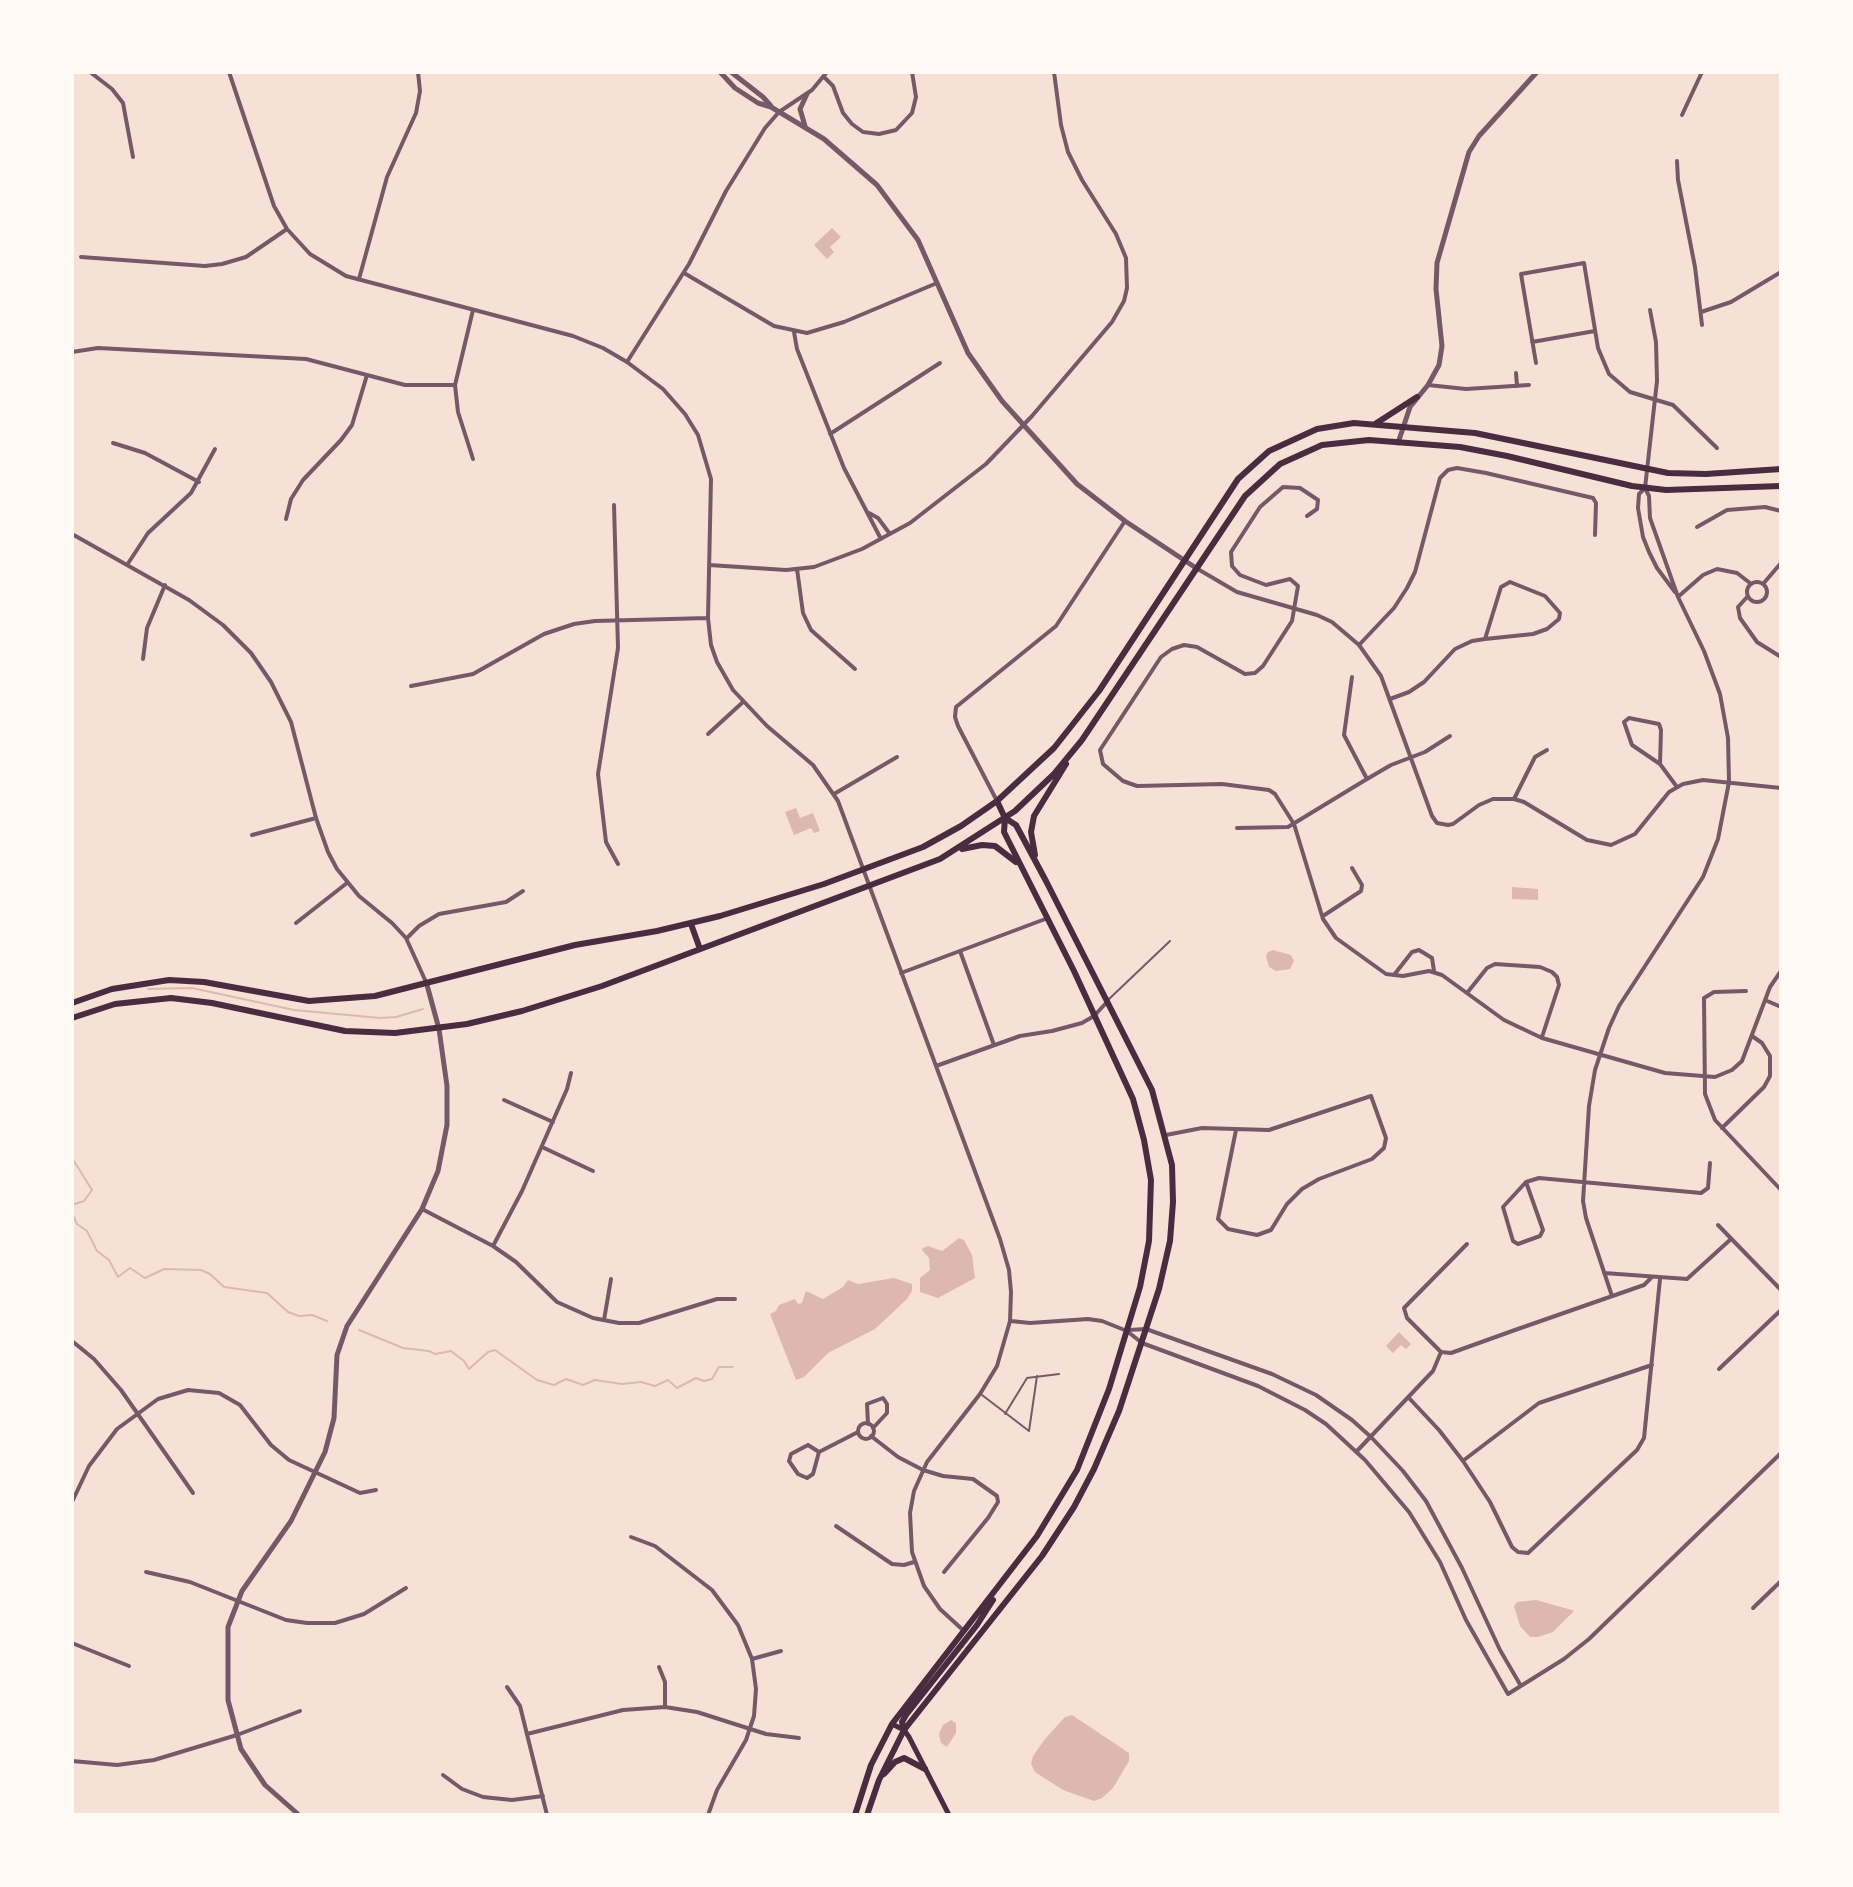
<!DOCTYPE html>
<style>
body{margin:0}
#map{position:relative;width:1853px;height:1887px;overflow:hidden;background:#f7e1d7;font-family:Raleway,sans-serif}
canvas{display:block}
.frame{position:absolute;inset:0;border:74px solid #fffaf5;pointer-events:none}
</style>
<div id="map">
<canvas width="1853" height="1887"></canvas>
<div class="frame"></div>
</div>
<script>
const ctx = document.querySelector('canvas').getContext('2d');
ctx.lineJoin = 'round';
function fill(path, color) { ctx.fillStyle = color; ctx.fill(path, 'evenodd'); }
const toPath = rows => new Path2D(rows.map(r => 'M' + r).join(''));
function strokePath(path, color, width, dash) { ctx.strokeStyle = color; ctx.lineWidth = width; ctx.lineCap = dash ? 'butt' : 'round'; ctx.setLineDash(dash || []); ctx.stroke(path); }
fill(toPath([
 [832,228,841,237,830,247,834,252,827,259,814,245],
 [796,808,800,818,813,813,820,831,814,833,811,828,794,835,785,812],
 [1512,887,1538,889,1538,900,1512,899],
 [1273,950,1291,955,1294,961,1290,969,1276,971,1269,967,1266,956,1268,952],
 [959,1238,964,1240,972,1255,975,1278,938,1298,920,1292,920,1278,930,1270,929,1258,922,1250,923,1248,928,1246,942,1251],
 [894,1278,912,1284,912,1291,907,1299,875,1329,828,1353,804,1377,796,1380,770,1314,776,1311,779,1305,795,1299,798,1304,802,1303,806,1291,823,1299,843,1287,848,1280,858,1284],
 [1399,1332,1411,1344,1406,1349,1401,1345,1393,1353,1386,1346],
 [1536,1600,1572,1610,1574,1611,1553,1632,1538,1637,1530,1637,1520,1626,1514,1606,1517,1602],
 [1072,1715,1129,1753,1129,1761,1113,1788,1102,1798,1094,1801,1063,1790,1035,1772,1031,1764,1033,1756,1045,1739,1065,1717],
 [951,1720,956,1723,956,1733,947,1747,941,1743,939,1734,943,1725]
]), '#dcb8b0');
strokePath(toPath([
 [148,989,192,988,294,1010,380,1018,396,1017,423,1009],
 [72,1158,92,1190,84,1201,72,1205],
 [72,1213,77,1224,87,1231,97,1251,109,1260,118,1277,130,1268,145,1278,164,1269,201,1270,210,1274,224,1287,267,1293,288,1312,299,1316,312,1315,327,1321],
 [359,1330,403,1348,429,1351,435,1354,451,1351,464,1361,469,1369,488,1352,495,1350,537,1380,554,1385,566,1379,583,1385,595,1380,622,1384,641,1382,655,1386,668,1380,677,1388,696,1378,704,1381,712,1379,719,1367,733,1367]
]), '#dcb8b0', 2);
strokePath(toPath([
 [1108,1000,1170,941],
 [982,1395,1029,1431,1037,1376],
 [1005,1414,1027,1378,1059,1374]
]), '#755966', 2);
strokePath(toPath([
 [90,72,112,89,123,103,133,157],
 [229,72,274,206,287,229,310,254,346,276,573,336,603,348,627,362,663,389,685,414,698,435,711,479,708,618,711,645,717,662,733,690,767,726,813,765,838,801,1000,1239,1009,1270,1011,1292,1010,1321,997,1366,980,1394,927,1462,914,1491,910,1513,912,1552,924,1586,940,1609,964,1631],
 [824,77,833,86,843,113,852,124,863,132,879,134,896,130,912,113,916,97,912,72],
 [1682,115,1702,72],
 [1677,161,1678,180,1695,267,1702,325],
 [81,257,205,266,222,264,246,257,287,229],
 [684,273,774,326,807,333,844,322,937,283],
 [359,279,387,177,416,113,420,91,418,72],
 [1650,310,1656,342,1657,381,1645,488,1639,494,1638,508,1643,537,1649,552,1657,568,1675,592],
 [1701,312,1731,302,1781,272],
 [794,332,797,349,844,468,881,539],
 [1532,342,1595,331],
 [72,352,98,348,306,359,405,385,455,385],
 [627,362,689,264,726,191,765,128,779,112,812,90,827,72],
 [1536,363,1521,274,1584,263,1598,348,1609,374,1630,392,1673,405,1717,448],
 [1516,373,1517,386],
 [1428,385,1466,389,1529,385],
 [830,434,940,363],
 [113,443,145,453,199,482],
 [473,459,458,412,455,385,473,310],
 [614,505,618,648,598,774,606,842,618,864],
 [869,513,878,518,890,534],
 [1307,516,1317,509,1318,500,1300,488,1283,487,1260,507,1231,552,1232,566,1240,575,1266,585,1290,579,1298,586,1292,621,1263,666,1255,673,1245,674,1197,647,1184,645,1172,649,1161,657,1100,750,1103,764,1123,781,1137,786,1222,784,1269,790,1275,794,1294,824,1323,919,1336,938,1386,974,1403,976,1429,971,1442,975,1504,1020,1542,1038,1665,1073,1715,1077,1732,1070,1742,1061,1770,987,1781,971],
 [286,519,291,499,303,480,341,440,352,425,367,375],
 [1697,527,1727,510,1765,507,1781,511],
 [72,534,189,600,223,625,251,653,271,682,291,722,316,818,328,852,337,869,359,896,392,923,406,938,426,982],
 [127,565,148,533,191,493,215,449],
 [709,565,786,570,814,567,862,549,910,523,986,464,1032,416,1112,322,1124,301,1127,288,1126,258,1116,234,1082,180,1068,152,1061,125,1054,72],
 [1196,568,1237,592,1317,615,1332,622,1359,645,1381,676,1432,816,1437,823,1448,825,1453,824,1479,805,1493,799,1514,799,1524,802,1587,840,1611,845,1635,834,1669,792,1683,784,1703,780,1781,788],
 [797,569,803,613,811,630,855,669],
 '1747 592a10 10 0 1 1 20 0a10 10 0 1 1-20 0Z',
 [1510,582,1545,596,1560,613,1559,619,1547,629,1533,634,1485,639,1501,587,1510,582],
 [1763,584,1781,563],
 [1679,596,1703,575,1717,569,1737,573,1750,583],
 [1748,596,1738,607,1740,618,1757,642,1781,657],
 [1359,645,1394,608,1407,588,1415,572,1440,478,1448,470,1457,468,1486,473,1593,498,1596,503,1595,535],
 [143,659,147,628,165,585],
 [1352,677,1344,735,1367,779],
 [411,686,473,674,544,634,574,624,595,621,708,618],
 [1390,699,1409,692,1424,682,1455,649,1472,641,1485,639],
 [1629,718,1659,724,1661,730,1660,764,1632,745,1624,722,1629,718],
 [708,734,743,702],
 [1660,764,1677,787],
 [834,794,897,757],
 [1514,799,1535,757,1547,750],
 [997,801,958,726,955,717,956,707,1056,626,1125,521],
 [1237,828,1288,827,1367,779,1391,765,1425,752,1450,736],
 [252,835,316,818],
 [1323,916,1361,891,1362,885,1352,868],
 [296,923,347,883],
 [407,938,419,926,439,914,506,902,523,891],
 [960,951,994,1045],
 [901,973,1048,918],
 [1394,975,1412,952,1419,950,1432,958,1434,971],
 [1746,991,1714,992,1704,998,1705,1094,1715,1120,1781,1190],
 [1467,993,1487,968,1495,964,1540,967,1552,972,1557,977,1559,985,1542,1037],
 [1765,1000,1781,1007],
 [936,1066,1020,1036,1052,1031,1082,1023,1094,1016,1107,1002],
 [504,1100,553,1122],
 [1722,1128,1764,1087,1770,1076,1770,1056,1762,1043,1752,1036],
 [1166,1135,1202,1128,1269,1130,1371,1096,1386,1138,1384,1148,1372,1159,1319,1179,1302,1189,1287,1204,1271,1230,1257,1235,1228,1229,1218,1219,1236,1130],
 [542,1147,593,1171],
 [1526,1182,1539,1178,1701,1193,1708,1188,1710,1163],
 [1526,1182,1543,1230,1540,1236,1518,1244,1513,1241,1503,1207,1526,1182],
 [422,1209,493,1246,516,1262,557,1302,593,1318,619,1323,639,1323,717,1299,735,1299],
 [1718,1225,1781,1290],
 [493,1246,522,1191,567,1089,571,1073],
 [1604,1273,1687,1279,1731,1239],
 [1612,1296,1586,1218,1583,1201,1589,1106,1595,1070,1609,1028,1619,1006,1703,877,1718,839,1729,782,1728,738,1720,694,1704,651,1678,597,1650,518,1649,496,1645,488],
 [604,1320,611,1279],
 [1011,1321,1030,1323,1088,1319,1102,1321,1127,1331,1142,1343,1258,1386,1305,1410,1326,1424,1365,1460,1409,1512,1440,1562,1466,1620,1508,1694,1564,1659,1589,1639,1781,1453],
 [1129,1330,1146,1329,1272,1374,1316,1395,1352,1420,1371,1437,1403,1471,1426,1501,1462,1568,1500,1650,1521,1686],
 [72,1341,94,1359,121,1390,193,1493],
 [1441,1352,1451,1353,1515,1330,1644,1285,1651,1278],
 [1441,1352,1407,1318,1404,1308,1467,1244],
 [1719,1369,1781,1310],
 [1409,1398,1439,1430,1463,1461,1490,1502,1512,1547,1518,1552,1528,1553,1637,1450,1644,1438,1660,1279],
 '858 1431a8 8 0 1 1 16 0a8 8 0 1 1-16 0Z',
 [868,1424,867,1404,883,1398,887,1404,887,1413,873,1428],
 [871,1436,898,1457,923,1470,943,1476,973,1479,997,1496,998,1502,988,1518,944,1572],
 [808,1445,819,1452,813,1474,807,1478,798,1474,789,1461,791,1454,808,1445],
 [1357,1451,1433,1371,1441,1352],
 [819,1452,858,1432],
 [1464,1460,1539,1403,1652,1365],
 [72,1502,89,1466,117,1429,158,1399,188,1390,219,1393,240,1405,271,1445,289,1460,360,1493,376,1490],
 [836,1526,892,1564,904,1565,914,1562],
 [631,1537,655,1546,712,1590,738,1625,752,1659,756,1689,754,1716,746,1740,717,1790,708,1815],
 [146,1572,190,1582,286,1620,307,1623,335,1623,364,1614,406,1588],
 [1753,1608,1781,1581],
 [72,1643,129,1666],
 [752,1659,781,1651],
 [659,1667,665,1682,665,1707],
 [507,1687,520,1706,547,1815],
 [527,1734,623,1710,665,1707,697,1712,766,1734,799,1738],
 [72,1761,117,1765,154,1760,237,1735,300,1711],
 [443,1775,462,1789,483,1797,512,1800,543,1796]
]), '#755966', 4);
strokePath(toPath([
 [720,72,735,88,758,103,771,107,824,139,877,185,918,240,968,353,1002,401,1077,484,1125,521,1196,568],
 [731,72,763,97,771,106],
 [805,126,800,109,807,94],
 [1398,443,1410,407,1428,385,1439,365,1442,346,1436,289,1437,263,1469,152,1479,136,1537,72],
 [299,1815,265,1785,241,1749,228,1700,228,1627,242,1591,291,1521,325,1452,334,1418,337,1355,347,1326,422,1209,438,1171,447,1125,447,1086,439,1029,427,985]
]), '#755966', 5);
strokePath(toPath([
 [892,1724,904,1730,909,1737,949,1815]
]), '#4a2c40', 5);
strokePath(toPath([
 [1375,424,1417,397],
 [962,849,982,845,995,846,1016,862],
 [1035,855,1031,832,1034,816,1066,764],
 [691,924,700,949],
 [72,1003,112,989,169,980,204,982,309,1001,375,996,575,945,657,931,720,916,824,884,923,847,961,826,997,801,1054,748,1099,691,1238,479,1269,451,1317,429,1354,423,1475,433,1668,473,1706,474,1781,469],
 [72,1018,115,1004,171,998,212,1003,345,1031,395,1033,467,1024,522,1011,602,986,940,859,1015,811,1054,774,1082,740,1245,496,1280,464,1322,445,1369,440,1460,447,1507,456,1632,486,1666,490,1781,486],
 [904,1730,902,1722,906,1715,977,1625,993,1600],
 [884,1774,895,1762,904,1758,925,1769],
 [855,1815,871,1765,892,1724,1037,1536,1077,1470,1109,1389,1140,1287,1149,1241,1151,1180,1144,1140,1133,1099,1074,971,1004,832,1005,818,997,801],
 [867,1815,879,1780,904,1730,1042,1556,1074,1507,1094,1469,1119,1411,1159,1289,1170,1241,1173,1202,1172,1165,1152,1090,1046,881,1016,825,1005,818]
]), '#4a2c40', 6);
</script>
